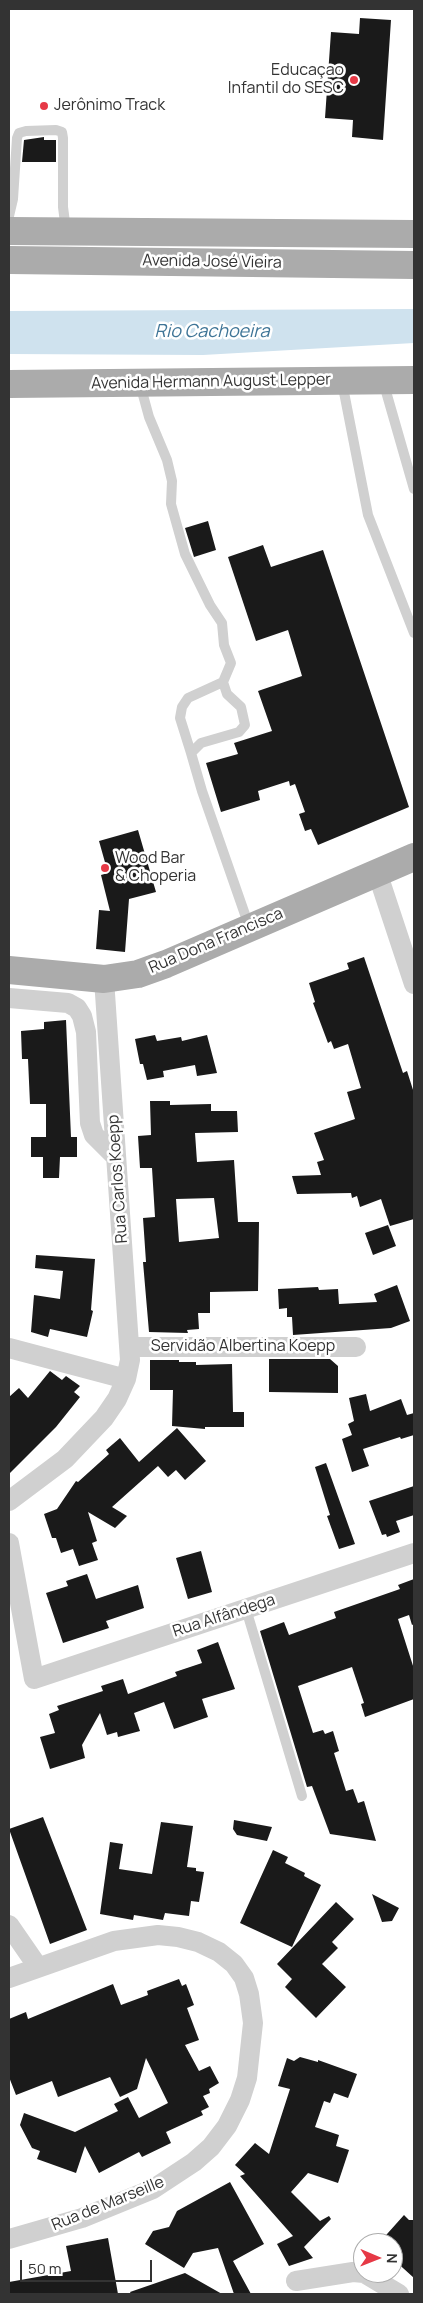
<!DOCTYPE html>
<meta charset="utf-8">
<style>
body{margin:0}
#map{position:relative;width:423px;height:2303px;overflow:hidden;background:#fff;font-family:Manrope,sans-serif}
canvas{display:block}
.frame{position:absolute;inset:0;border:10px solid #333;pointer-events:none}
.north{position:absolute;left:353px;top:2233px;width:50px;height:50px;box-sizing:border-box;background:#fff;border:1px solid #adadad;border-radius:50%;rotate:91deg;font-size:14px;font-weight:700;line-height:20px;text-align:center;color:#333}
.north::after{content:'';display:block;margin:auto;width:18px;height:22px;background:#e63946;clip-path:polygon(50% 0,100% 100%,50% 72%,0 100%)}
.scale{position:absolute;left:20px;top:2260px;width:132px;height:22px;box-sizing:border-box;border:2px solid #333;border-top:0;padding-left:6px;font-size:15px;line-height:18px;white-space:nowrap;color:#333;-webkit-text-stroke:4px #fff;paint-order:stroke}
</style>
<div id="map">
<canvas width="423" height="2303"></canvas>
<div class="frame"></div>
<div class="north">N</div>
<div class="scale">50 m</div>
</div>
<script>
const ctx = document.querySelector('canvas').getContext('2d');
ctx.lineJoin = 'round';
function fill(path, color) { ctx.fillStyle = color; ctx.fill(path, 'evenodd'); }
const toPath = rows => new Path2D(rows.map(r => 'M' + r).join(''));
function strokePath(path, color, width, dash) { ctx.strokeStyle = color; ctx.lineWidth = width; ctx.lineCap = dash ? 'butt' : 'round'; ctx.setLineDash(dash || []); ctx.stroke(path); }
function label(font, color, halo, rows, align = 'center') {
  ctx.font = font + ' Manrope,sans-serif'; ctx.lineWidth = 5; ctx.setLineDash([]); ctx.textBaseline = 'middle'; ctx.strokeStyle = halo; ctx.fillStyle = color; for (const [text, x, y, turn = 0] of rows) {
    ctx.save(); ctx.translate(x, y); ctx.rotate((+turn || 0) * Math.PI / 180); ctx.textAlign = isNaN(turn) ? turn : align; if (halo) ctx.strokeText(text, 0, 0); ctx.fillText(text, 0, 0); ctx.restore();
  }
}
fill(toPath([
 [414,309,414,343,203,355,9,354,9,311]
]), '#cfe2ee');
fill(toPath([
 [360,18,391,20,383,140,352,137,353,120,325,118,331,32,359,34],
 [44,137,44,140,56,140,56,162,22,162,24,140],
 [208,521,216,550,194,557,185,528],
 [263,545,271,567,323,550,409,807,318,845,311,829,305,831,299,814,305,812,295,784,290,786,289,781,258,791,260,800,221,812,206,763,238,754,234,743,272,731,258,691,302,676,288,630,256,641,228,557],
 [138,830,156,892,129,899,125,952,96,949,99,910,110,911,101,875,108,873,99,841],
 [364,957,403,1073,407,1071,414,1093,414,1219,390,1226,381,1199,360,1207,357,1196,352,1198,351,1193,297,1194,292,1176,321,1175,317,1162,324,1160,314,1133,355,1119,347,1092,361,1088,348,1044,334,1049,331,1041,328,1043,313,1003,315,1002,309,983,349,969,347,963],
 [66,1020,71,1137,77,1137,77,1157,60,1157,59,1178,43,1178,43,1157,31,1157,31,1137,46,1137,46,1104,30,1104,28,1059,22,1059,21,1031,44,1029,44,1022],
 [155,1035,157,1041,181,1037,182,1041,207,1035,217,1073,197,1076,195,1065,163,1071,164,1077,147,1080,143,1064,140,1064,135,1039],
 [150,1101,170,1101,170,1105,211,1104,211,1111,237,1111,238,1132,195,1133,197,1162,234,1160,238,1222,259,1222,258,1291,210,1292,210,1313,198,1313,199,1329,187,1330,188,1333,149,1332,143,1262,146,1262,143,1218,155,1217,152,1168,140,1168,138,1136,151,1135],
 [214,1198,219,1238,179,1242,176,1199],
 [388,1225,396,1246,373,1255,365,1233],
 [36,1255,95,1259,91,1310,93,1311,87,1337,50,1329,48,1337,31,1332,34,1295,60,1299,63,1271,35,1268],
 [397,1285,410,1321,391,1328,293,1335,292,1317,287,1317,287,1308,279,1309,278,1289,318,1287,319,1290,338,1289,339,1304,377,1302,374,1294],
 [269,1359,330,1359,338,1366,338,1393,269,1392],
 [150,1360,179,1360,179,1362,196,1362,196,1365,232,1364,233,1412,244,1412,244,1427,205,1427,205,1429,172,1426,173,1390,150,1390],
 [50,1371,62,1380,66,1376,80,1386,74,1392,80,1397,56,1427,9,1474,9,1397,19,1388,28,1398],
 [366,1394,370,1411,401,1399,407,1415,414,1413,414,1435,401,1439,400,1437,363,1449,369,1466,352,1472,342,1439,352,1435,348,1424,354,1421,349,1398],
 [177,1428,206,1461,185,1480,176,1470,168,1477,158,1466,112,1507,127,1516,115,1528,88,1512,97,1541,92,1543,98,1560,79,1566,73,1549,61,1553,56,1538,52,1538,44,1514,57,1509,76,1481,78,1482,109,1454,106,1450,120,1438,139,1462],
 [326,1463,355,1544,339,1549,327,1516,330,1515,315,1467],
 [414,1486,414,1515,396,1521,400,1532,387,1537,386,1534,382,1535,369,1501],
 [201,1551,212,1592,188,1599,176,1558],
 [87,1574,96,1599,138,1585,144,1608,106,1621,109,1628,63,1643,46,1593,68,1586,66,1581],
 [414,1579,414,1624,412,1625,409,1615,398,1619,414,1669,414,1699,365,1717,361,1704,364,1703,352,1667,298,1686,313,1733,323,1730,325,1734,333,1731,339,1751,334,1753,346,1791,353,1789,358,1803,364,1801,376,1841,330,1834,312,1786,307,1787,260,1631,284,1622,289,1635,336,1618,334,1612,400,1589,398,1585],
 [218,1642,235,1689,202,1699,208,1717,174,1729,164,1702,134,1713,140,1731,118,1737,117,1732,107,1735,100,1713,82,1745,85,1758,50,1769,40,1737,55,1733,49,1714,59,1710,57,1706,103,1691,101,1686,123,1679,128,1694,177,1676,175,1672,202,1663,197,1650],
 [43,1817,87,1930,50,1944,9,1829],
 [234,1820,272,1827,267,1841,237,1835,233,1829],
 [161,1822,193,1826,187,1867,196,1868,196,1871,204,1872,199,1902,191,1901,189,1916,165,1913,163,1920,134,1915,133,1920,100,1914,110,1842,123,1844,119,1869,152,1874],
 [273,1850,288,1857,285,1863,305,1873,304,1876,321,1885,292,1947,240,1923],
 [372,1894,399,1908,392,1921,382,1922],
 [336,1902,354,1919,332,1942,338,1948,322,1964,346,1987,316,2018,285,1987,292,1979,277,1964],
 [179,1979,182,1986,186,1984,194,2005,187,2008,199,2040,185,2045,199,2071,210,2066,219,2083,209,2089,210,2093,203,2096,209,2107,201,2111,203,2115,166,2132,171,2143,142,2157,139,2152,99,2173,85,2146,76,2173,37,2159,40,2151,32,2148,20,2125,24,2113,75,2132,118,2111,114,2104,128,2097,139,2118,168,2103,146,2058,137,2089,120,2097,110,2077,58,2097,52,2081,16,2095,9,2077,9,2019,26,2012,28,2019,113,1984,121,2005,148,1995,147,1991],
 [300,2057,318,2062,318,2060,357,2074,348,2098,334,2093,330,2103,324,2101,315,2127,339,2135,336,2146,349,2150,338,2183,308,2173,291,2192,320,2221,329,2216,331,2219,304,2247,313,2258,289,2266,277,2244,293,2236,240,2176,245,2174,235,2165,255,2143,269,2154,290,2089,278,2086,287,2058,294,2061],
 [230,2182,264,2244,233,2261,251,2294,234,2294,218,2248,193,2253,184,2268,145,2244,153,2231,169,2227,177,2211],
 [404,2215,409,2220,414,2220,414,2278,393,2259,393,2243,379,2243],
 [108,2238,118,2294,9,2294,9,2282,71,2271,66,2246],
 [185,2273,222,2294,131,2294,130,2292]
]), '#1a1a1a');
strokePath(toPath([
 [9,216,13,199,17,138,19,133,26,131,56,130,62,132,63,138,63,207,66,230],
 [383,381,414,489],
 [342,382,368,515,414,633],
 [140,384,149,417,167,460,172,481,171,504,185,554,210,605,222,623,224,645,231,663,223,682,227,694,241,707,245,725,239,732,201,743,191,753,202,791,249,926],
 [191,753,180,718,182,707,188,698,223,682],
 [246,1609,302,1796]
]), '#d0d0d0', 10);
strokePath(toPath([
 [377,872,414,984],
 [9,998,68,1003,77,1008,82,1016,86,1032,90,1123,94,1135,116,1157],
 [130,1347,356,1347],
 [9,1348,126,1379],
 [9,1501,65,1459,104,1418,117,1399,126,1379,130,1360,104,979],
 [9,1543,34,1679,414,1553],
 [9,1925,38,1967],
 [9,1978,114,1941,158,1935,178,1937,198,1942,219,1952,234,1964,244,1978,249,1994,253,2023,247,2078,240,2100,227,2126,211,2147,194,2162,153,2189,82,2218,9,2239],
 [296,2281,353,2272,364,2273,399,2294]
]), '#d0d0d0', 20);
strokePath(toPath([
 [9,231,414,234],
 [9,260,414,265],
 [9,384,414,380],
 [9,970,104,979,138,974,166,964,414,857]
]), '#ababab', 28);
for (const [x, y, r, color] of [
 [354,80,5,"#e63946"],
 [44,106,5,"#e63946"],
 [105,868,5,"#e63946"]
]) { const dot = new Path2D(); dot.arc(x, y, r, 0, 2 * Math.PI); ctx.fillStyle = color; ctx.fill(dot); strokePath(dot, '#fff', 2); }
label('16px', '#333', '#fff', [
 ["Educaçao",344,71,"right"],
 ["Infantil do SESC",344,89,"right"],
 ["Jerônimo Track",54,106],
 ["Wood Bar",115,859],
 ["& Choperia",115,877]
], 'left');
label('16px', '#333', '#fff', [
 ["Avenida José Vieira",212,262,1],
 ["Avenida Hermann August Lepper",211,382,-1],
 ["Rua Dona Francisca",216,941,-23],
 ["Rua Carlos Koepp",118,1179,-94],
 ["Servidão Albertina Koepp",243,1347],
 ["Rua Alfândega",224,1616,-18],
 ["Rua de Marseille",108,2204,-22]
]);
label('italic 18px', '#3f7597', '#fff', [
 ["Rio Cachoeira",212,332]
]);
</script>
